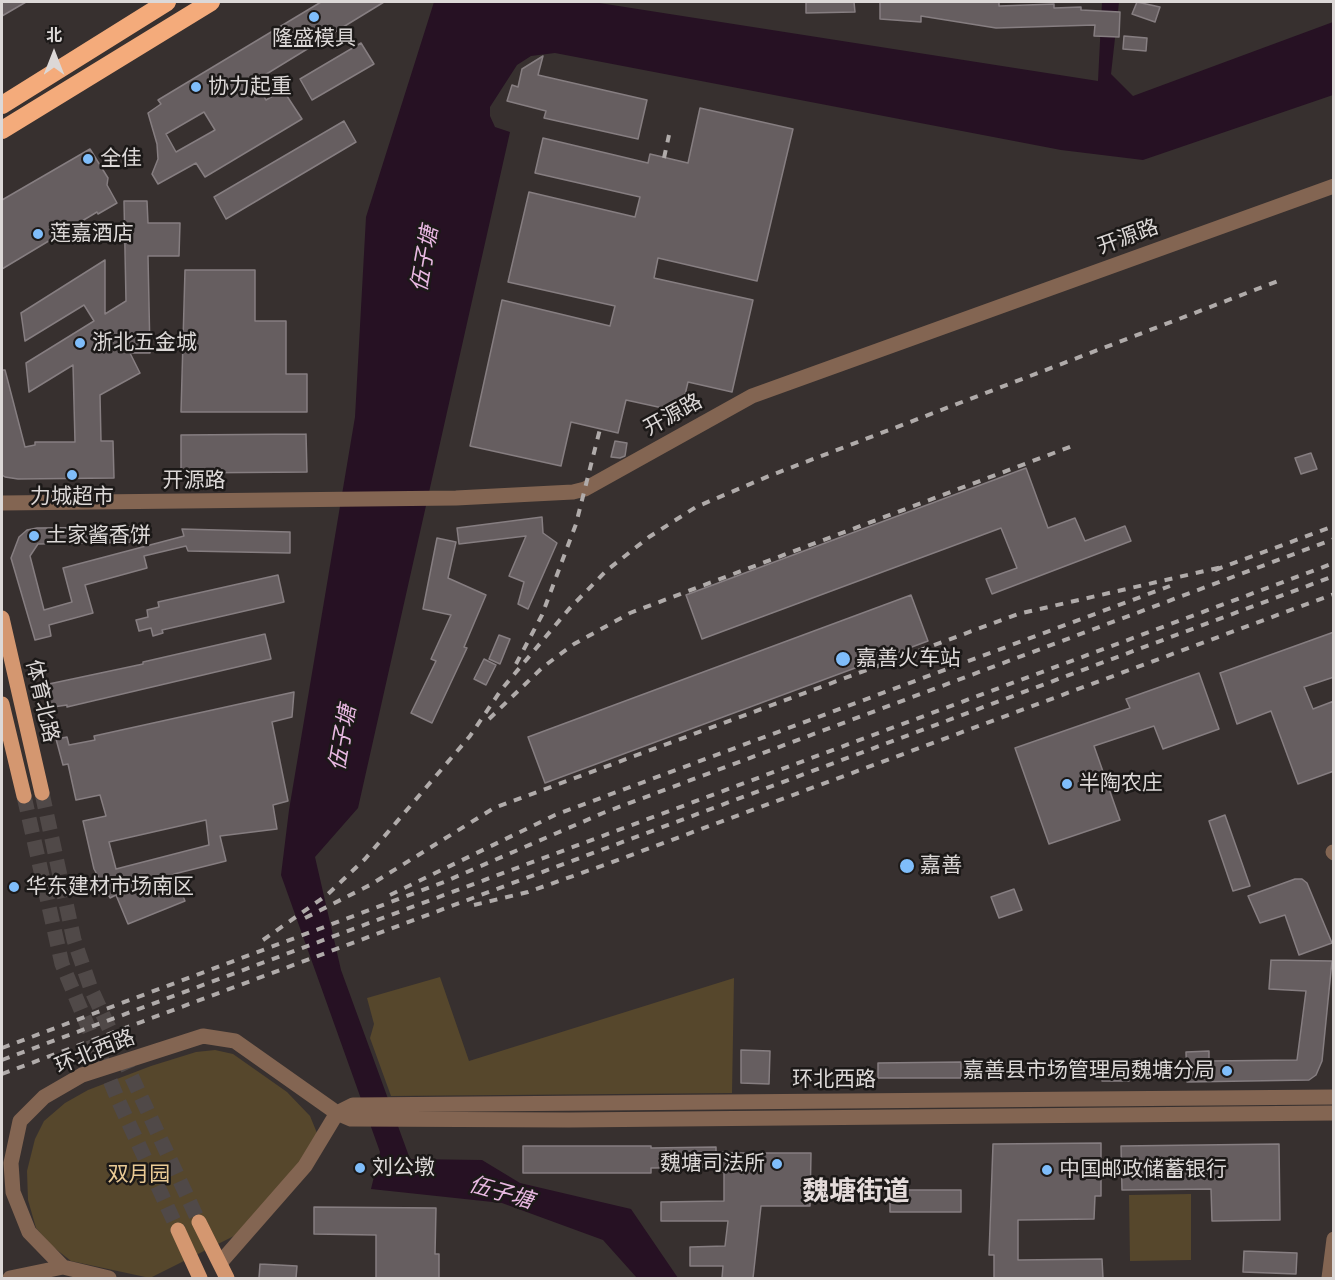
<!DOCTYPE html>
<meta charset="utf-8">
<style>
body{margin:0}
#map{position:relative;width:1335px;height:1280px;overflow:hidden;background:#37302f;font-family:"Alegreya Sans","Noto Sans SC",sans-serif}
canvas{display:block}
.frame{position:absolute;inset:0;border:3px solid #dcd8d7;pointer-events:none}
.north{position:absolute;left:24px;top:24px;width:60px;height:60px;-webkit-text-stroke:4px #1c1918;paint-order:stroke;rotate:0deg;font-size:16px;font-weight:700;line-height:24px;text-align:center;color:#dcd8d7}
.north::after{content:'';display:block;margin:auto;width:21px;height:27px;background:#dcd8d7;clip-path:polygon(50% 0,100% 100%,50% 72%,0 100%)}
</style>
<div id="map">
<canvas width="1335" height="1280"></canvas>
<div class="frame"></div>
<div class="north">北</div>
</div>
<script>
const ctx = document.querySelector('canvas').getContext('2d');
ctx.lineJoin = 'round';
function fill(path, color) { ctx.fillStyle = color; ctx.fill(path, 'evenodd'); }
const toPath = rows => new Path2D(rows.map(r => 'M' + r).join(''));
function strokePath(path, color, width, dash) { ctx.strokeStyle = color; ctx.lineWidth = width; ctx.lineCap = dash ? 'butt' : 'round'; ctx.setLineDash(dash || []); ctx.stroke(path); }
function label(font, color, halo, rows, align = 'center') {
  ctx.font = font + ' "Alegreya Sans","Noto Sans SC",sans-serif'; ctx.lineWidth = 5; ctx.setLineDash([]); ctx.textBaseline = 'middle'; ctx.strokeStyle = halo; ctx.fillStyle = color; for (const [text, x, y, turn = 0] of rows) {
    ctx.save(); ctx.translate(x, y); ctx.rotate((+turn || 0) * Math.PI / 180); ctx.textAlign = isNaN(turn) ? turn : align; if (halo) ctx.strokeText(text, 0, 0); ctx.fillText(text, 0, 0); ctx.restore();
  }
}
fill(toPath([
 [440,977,469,1061,734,978,732,1093,391,1096,370,1038,374,1024,367,998],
 [215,1050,233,1054,287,1092,310,1116,317,1133,300,1166,242,1232,150,1278,71,1261,52,1246,36,1228,28,1200,27,1171,35,1139,44,1121,65,1103,88,1090,151,1066,196,1052],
 [1191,1194,1191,1260,1130,1261,1129,1195]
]), '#56472c');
fill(toPath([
 [434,2,593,2,1098,81,1102,2,1119,2,1111,74,1133,96,1333,22,1333,95,1143,160,1061,150,555,53,531,56,517,65,490,107,490,116,495,127,510,132,358,808,315,857,341,970,410,1159,482,1160,520,1183,631,1209,678,1278,637,1278,603,1240,502,1203,371,1189,380,1152,281,875,289,810,355,417,366,217]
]), '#261123');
const building = toPath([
 [2,2,26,2,2,16,2,2],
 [321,2,384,2,255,81,266,100,283,90,302,119,205,177,196,163,158,184,152,174,158,159,157,144,148,113,161,104,158,100,321,2],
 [204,112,215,130,176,152,166,134,204,112],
 [806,2,854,2,855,12,806,13,806,2],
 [880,2,999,2,999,6,1054,4,1054,8,1081,7,1081,10,1120,12,1119,37,1094,36,1095,25,996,28,921,16,921,22,880,19,880,2],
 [1137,2,1160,7,1155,22,1132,14,1137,2],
 [1124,36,1147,38,1146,51,1123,49,1124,36],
 [361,43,374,64,312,100,300,79,361,43],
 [543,56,538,75,647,100,638,139,544,118,546,111,507,101,512,85,518,87,522,69,543,56],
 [700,108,793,129,757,281,658,258,654,278,753,300,732,392,688,382,681,412,626,400,618,433,571,422,561,466,470,446,502,300,610,326,615,306,508,282,529,192,635,217,640,197,535,173,543,138,648,163,650,154,688,163,700,108],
 [344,121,356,142,226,219,214,197,344,121],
 [90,149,108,178,107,185,117,203,98,214,97,212,2,269,2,200,90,149],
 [124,201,147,201,148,223,180,223,179,256,148,256,150,353,130,353,140,373,100,395,101,441,113,441,114,478,18,479,5,477,2,475,2,370,5,370,25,447,35,445,35,442,75,442,73,365,29,392,26,363,94,321,84,305,25,341,21,313,105,260,105,314,126,301,124,201],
 [185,270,255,270,255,321,286,321,286,374,307,374,307,412,181,412,185,270],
 [306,434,307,472,181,473,181,435,306,434],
 [615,441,627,443,625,456,620,458,611,457,615,441],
 [1311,453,1317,469,1301,474,1295,458,1311,453],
 [1026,468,1048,528,1075,518,1085,541,1125,526,1131,541,992,594,986,579,1017,568,1001,528,702,639,686,595,1026,468],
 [542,517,543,533,557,543,528,609,518,604,524,582,509,576,526,536,459,544,457,528,542,517],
 [146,527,146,542,38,544,30,556,44,610,72,602,63,568,184,536,182,529,290,532,290,553,188,551,186,546,144,556,147,568,85,585,93,613,49,625,51,636,35,640,11,558,19,537,27,530,37,528,146,527],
 [437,538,456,542,448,578,486,595,464,647,467,648,432,723,411,713,436,661,431,659,451,615,423,609,437,538],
 [278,575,284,602,162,630,163,633,153,636,151,628,139,631,136,620,148,617,147,610,159,607,158,602,278,575],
 [911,595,928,641,545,783,528,737,911,595],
 [1334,632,1334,677,1304,687,1313,709,1334,701,1334,771,1298,784,1271,711,1237,724,1220,673,1334,632],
 [265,634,271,659,67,707,67,705,53,707,48,704,44,685,143,664,143,662,265,634],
 [499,635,510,639,500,664,489,659,499,635],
 [484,659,496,665,486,685,474,679,484,659],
 [1199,673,1219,729,1163,749,1154,726,1094,746,1120,820,1049,844,1015,748,1130,708,1126,699,1199,673],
 [294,692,292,717,272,722,288,801,273,805,277,829,220,836,226,861,174,874,185,901,128,924,116,895,110,898,94,869,83,821,106,816,100,795,76,800,68,764,63,765,56,739,67,737,69,745,95,740,94,736,294,692],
 [206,820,209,845,116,869,109,842,206,820],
 [1225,815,1250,886,1233,891,1209,821,1225,815],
 [1295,879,1302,879,1307,883,1332,943,1299,955,1285,915,1260,923,1248,896,1295,879],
 [1014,889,1022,910,999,918,991,897,1014,889],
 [1271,960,1332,961,1322,1061,1316,1075,1309,1080,1187,1082,1186,1052,1209,1051,1209,1061,1297,1060,1306,991,1269,989,1271,960],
 [741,1050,770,1051,769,1084,741,1083,741,1050],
 [961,1062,961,1078,878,1078,878,1063,961,1062],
 [1102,1062,1128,1062,1129,1081,1102,1081,1102,1062],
 [1101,1143,1101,1196,1095,1196,1094,1219,1018,1220,1018,1260,1102,1259,1103,1278,994,1278,994,1255,989,1255,993,1144,1101,1143],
 [1279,1144,1280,1220,1212,1221,1211,1189,1122,1190,1121,1146,1279,1144],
 [523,1146,651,1146,651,1148,716,1147,716,1152,740,1153,811,1153,810,1206,761,1206,753,1278,722,1278,723,1266,690,1266,690,1247,725,1246,728,1221,661,1221,661,1202,724,1201,724,1172,719,1172,720,1167,651,1168,651,1173,523,1173,523,1146],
 [890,1190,961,1190,961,1212,890,1212,890,1190],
 [314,1207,436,1208,435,1254,439,1254,439,1278,376,1278,376,1235,314,1234,314,1207],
 [1244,1251,1297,1253,1296,1274,1243,1272,1244,1251],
 [260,1264,297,1266,296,1278,259,1278,260,1264]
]);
fill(building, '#665e60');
strokePath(building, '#867e81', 1.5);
strokePath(toPath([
 [42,793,74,940,91,989,199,1222],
 [24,796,62,964,119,1102,178,1230]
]), '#504948', 15, [15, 8]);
strokePath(toPath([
 [2,503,456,498,573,492,585,489,752,396,1334,186],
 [1333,852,1334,853],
 [220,1263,305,1166,337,1113,353,1105,1334,1097],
 [10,1278,63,1267],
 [109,1278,63,1267,29,1232,13,1192,11,1163,20,1121,44,1097,82,1075,203,1036,235,1041,337,1113,351,1119,569,1120,1334,1113],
 [1329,1278,1334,1239]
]), '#836552', 15);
strokePath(toPath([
 [2,618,42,793],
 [2,704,24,796],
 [199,1222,227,1278],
 [178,1230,200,1278]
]), '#d49770', 15);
strokePath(toPath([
 [2,105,167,2],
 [2,130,211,2]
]), '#f4ab7b', 18);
strokePath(toPath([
 [664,158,669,135],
 [1215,570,1334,526],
 [516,664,542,615,576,524,600,429],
 [489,719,543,667,574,644,630,613,1075,445],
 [390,895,555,815,1170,586],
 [474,905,528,892,607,864,1334,594],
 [305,918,370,885,494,808,1018,614,1222,567],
 [263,940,327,895,365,859,470,736,501,690,569,609,606,571,649,537,696,507,769,476,1278,281],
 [2,1048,444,882,603,813,1334,539],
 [2,1060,1334,563],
 [2,1074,1334,576]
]), '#b0abaa', 4, [8, 8]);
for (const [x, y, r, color] of [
 [314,17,6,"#7fbdfa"],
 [196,87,6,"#7fbdfa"],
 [88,159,6,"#7fbdfa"],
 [38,234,6,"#7fbdfa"],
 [80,343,6,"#7fbdfa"],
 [72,475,6,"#7fbdfa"],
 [34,536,6,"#7fbdfa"],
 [843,659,8,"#7fbdfa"],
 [1067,784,6,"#7fbdfa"],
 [907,866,8,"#7fbdfa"],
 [14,887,6,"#7fbdfa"],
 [1227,1071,6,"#7fbdfa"],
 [777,1164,6,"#7fbdfa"],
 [360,1168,6,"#7fbdfa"],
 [1047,1170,6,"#7fbdfa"]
]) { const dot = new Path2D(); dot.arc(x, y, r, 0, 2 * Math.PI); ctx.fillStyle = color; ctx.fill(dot); strokePath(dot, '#1c1918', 2); }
label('21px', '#dcd8d7', '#1c1918', [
 ["隆盛模具",314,39,"center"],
 ["协力起重",208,87],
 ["全佳",100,159],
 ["莲嘉酒店",50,234],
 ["浙北五金城",92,343],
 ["力城超市",72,497,"center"],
 ["土家酱香饼",46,536],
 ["嘉善火车站",856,659],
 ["半陶农庄",1079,784],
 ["嘉善",920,866],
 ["华东建材市场南区",26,887],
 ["嘉善县市场管理局魏塘分局",1215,1071,"right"],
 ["魏塘司法所",765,1164,"right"],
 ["刘公墩",372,1168],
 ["中国邮政储蓄银行",1059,1170]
], 'left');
label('21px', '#dcd8d7', '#1c1918', [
 ["开源路",1128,237,-20],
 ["开源路",673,415,-29],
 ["开源路",194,481],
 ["体育北路",42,701,77],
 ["环北西路",95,1052,-22],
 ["环北西路",834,1080]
]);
label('21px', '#e9ca95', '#1c1918', [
 ["双月园",139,1175]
]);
label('italic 22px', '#e8b8e1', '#1c1918', [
 ["伍子塘",425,259,-80],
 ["伍子塘",343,738,-80],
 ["伍子塘",501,1193,16]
]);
label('bold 27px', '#e4dbda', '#1c1918', [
 ["魏塘街道",856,1192]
]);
</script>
